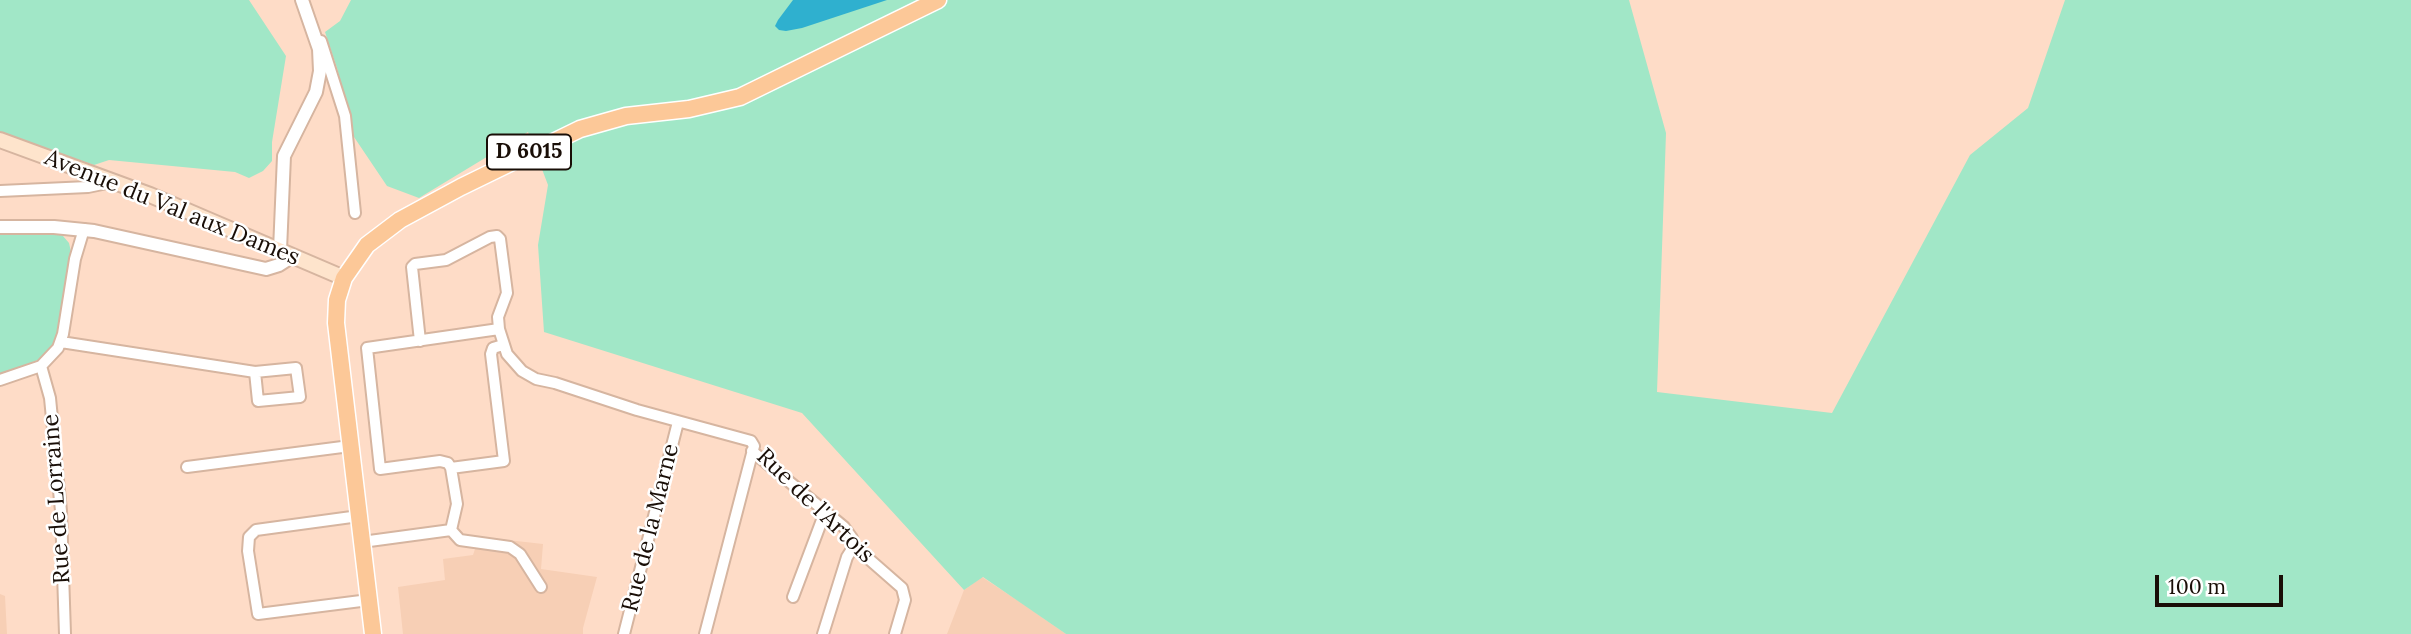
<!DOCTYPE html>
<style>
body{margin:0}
#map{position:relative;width:2411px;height:634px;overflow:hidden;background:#fedcc7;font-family:Lora,serif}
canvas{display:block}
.scale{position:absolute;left:2155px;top:575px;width:128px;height:32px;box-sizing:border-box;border:4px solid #190e07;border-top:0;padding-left:9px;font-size:21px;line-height:24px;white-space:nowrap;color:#190e07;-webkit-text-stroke:5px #fff;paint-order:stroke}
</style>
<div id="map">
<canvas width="2411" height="634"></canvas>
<div class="scale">100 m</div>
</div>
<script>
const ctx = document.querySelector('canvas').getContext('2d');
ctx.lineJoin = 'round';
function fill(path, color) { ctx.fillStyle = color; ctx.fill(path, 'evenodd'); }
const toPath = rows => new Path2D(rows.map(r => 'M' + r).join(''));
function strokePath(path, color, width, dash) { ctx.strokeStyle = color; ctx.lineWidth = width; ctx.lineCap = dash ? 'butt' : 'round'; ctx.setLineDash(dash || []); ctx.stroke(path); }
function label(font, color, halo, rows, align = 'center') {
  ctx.font = font + ' Lora,serif'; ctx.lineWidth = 5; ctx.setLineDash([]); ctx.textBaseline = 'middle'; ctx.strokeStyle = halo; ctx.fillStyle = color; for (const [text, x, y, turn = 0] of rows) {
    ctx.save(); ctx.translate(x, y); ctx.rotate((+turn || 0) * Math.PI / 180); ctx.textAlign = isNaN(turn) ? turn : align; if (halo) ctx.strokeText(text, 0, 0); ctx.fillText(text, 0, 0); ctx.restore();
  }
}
fill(toPath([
 [481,537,543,544,541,569,597,577,583,628,583,634,403,634,398,587,445,580,443,559,473,555,476,546,481,546],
 [982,577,1023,604,1066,634,947,634,964,590],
 [0,594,5,596,7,634,0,634]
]), '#f7cfb5');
fill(toPath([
 [0,0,249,0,286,56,272,142,272,161,263,171,249,178,235,172,109,160,94,165,0,133],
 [351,0,1629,0,1666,133,1657,392,1832,413,1970,155,2028,108,2065,0,2411,0,2411,634,1066,634,983,577,964,590,802,413,544,332,538,245,548,185,528,132,419,198,387,186,354,137,337,68,325,32,340,21],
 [57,234,63,236,69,243,71,252,57,338,52,348,38,360,0,374,0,235]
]), '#a1e7c7');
fill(toPath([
 [793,0,887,0,802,28,786,31,779,30,775,26,778,20]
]), '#2fb0cf');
const minor = toPath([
 [321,41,345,116,355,213],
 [0,191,88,187,112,182],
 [420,341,412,267,415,264,446,260,490,237,497,236,500,239,507,293,498,317,499,329,507,354,522,371,536,379,555,383,637,410,751,441,754,446,705,634],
 [61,342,255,372,296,368,300,397,258,401,255,372],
 [41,366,50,398,61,511,65,634],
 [0,380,41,366,58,348,63,334,75,259,84,229],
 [752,451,844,527,852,538,854,546,902,588,905,600,895,634],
 [187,467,350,446],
 [451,468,448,463,440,461,380,469,367,348,499,329],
 [451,468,504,461,491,354,493,348,503,345],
 [359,516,256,530,249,537,248,551,258,614,369,600],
 [451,530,460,540,510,547,520,554,541,587],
 [362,542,451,530,457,504,451,468],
 [793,597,825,512],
 [624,634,678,422],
 [823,634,847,557,854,546]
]);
const tertiary = toPath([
 [0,227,54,227,94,231,266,269,279,265,293,256],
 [280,250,284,156,316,92,320,71,319,49,302,0]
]);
const secondary = toPath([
 [0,140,150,195,344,278]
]);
const primary = toPath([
 [373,634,336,323,337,300,344,278,367,245,400,220,461,187,580,129,626,116,689,109,740,97,938,0]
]);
strokePath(minor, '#d6b5a0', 14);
strokePath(tertiary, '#d6b5a0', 16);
strokePath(secondary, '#d6b5a0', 18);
strokePath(primary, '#fff', 19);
strokePath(minor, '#fff', 10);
strokePath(tertiary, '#fff', 12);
strokePath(secondary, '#fee4cc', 14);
strokePath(primary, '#fcc898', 16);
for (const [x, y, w] of [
 [529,152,84]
]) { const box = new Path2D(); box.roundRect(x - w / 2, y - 17.5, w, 35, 5); ctx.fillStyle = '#fff'; ctx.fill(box); strokePath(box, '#190e07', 2); }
label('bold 21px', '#190e07', null, [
 ["D 6015",529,152]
]);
label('23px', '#190e07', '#fff', [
 ["Avenue du Val aux Dames",172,208,22],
 ["Rue de Lorraine",57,499,-94],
 ["Rue de l'Artois",815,506,44],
 ["Rue de la Marne",651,528,-76]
]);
</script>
